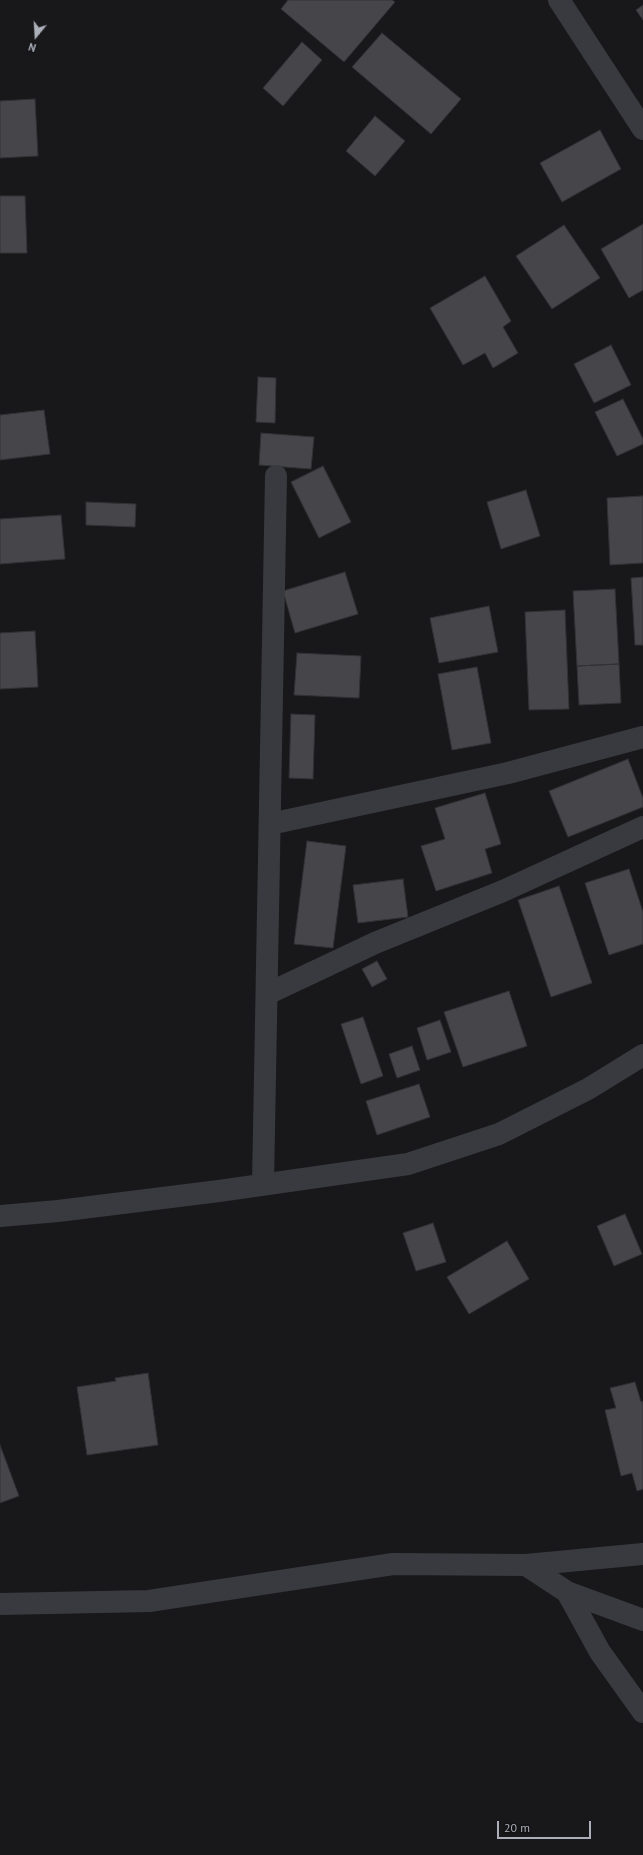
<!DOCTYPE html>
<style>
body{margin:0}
#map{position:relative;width:643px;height:1855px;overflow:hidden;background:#18181a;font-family:"PT Sans",sans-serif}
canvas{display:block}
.north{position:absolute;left:16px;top:16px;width:40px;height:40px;-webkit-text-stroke:3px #131315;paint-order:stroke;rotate:198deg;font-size:11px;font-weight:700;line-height:16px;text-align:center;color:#abafb9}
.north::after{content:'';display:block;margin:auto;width:14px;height:18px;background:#abafb9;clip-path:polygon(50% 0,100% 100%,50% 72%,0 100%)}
.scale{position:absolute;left:497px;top:1821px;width:94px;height:18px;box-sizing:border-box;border:2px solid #abafb9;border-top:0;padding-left:5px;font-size:12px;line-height:14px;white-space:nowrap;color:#abafb9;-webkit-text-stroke:3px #131315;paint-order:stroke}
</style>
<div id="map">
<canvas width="643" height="1855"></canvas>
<div class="north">N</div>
<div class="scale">20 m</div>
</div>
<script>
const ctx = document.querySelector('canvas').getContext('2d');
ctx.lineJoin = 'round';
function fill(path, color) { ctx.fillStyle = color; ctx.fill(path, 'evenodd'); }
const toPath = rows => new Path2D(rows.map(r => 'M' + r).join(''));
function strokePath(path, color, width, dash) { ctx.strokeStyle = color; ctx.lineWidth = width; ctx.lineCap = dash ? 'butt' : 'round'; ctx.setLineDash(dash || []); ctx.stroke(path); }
const building = toPath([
 [288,0,392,0,395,2,344,62,281,9,288,0],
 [643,5,643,20,636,10,643,5],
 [382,33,461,99,431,134,352,67,382,33],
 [302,42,322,60,283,106,263,88,302,42],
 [35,99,38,156,0,158,0,101,35,99],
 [375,116,405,141,375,176,346,151,375,116],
 [600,130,621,169,562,202,540,163,600,130],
 [0,196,25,196,27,253,0,253,0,196],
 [643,224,643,290,629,298,601,249,643,224],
 [564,225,600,278,552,309,516,256,564,225],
 [485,276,511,321,503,327,518,353,493,368,485,353,463,365,430,308,485,276],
 [611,345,631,385,594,403,574,364,611,345],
 [258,377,276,378,275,423,256,422,258,377],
 [623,399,643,439,643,444,617,456,595,412,623,399],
 [44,410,50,454,0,460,0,415,44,410],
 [261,433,314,437,311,469,259,465,261,433],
 [323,466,351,522,319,538,291,482,323,466],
 [526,490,540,536,501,549,487,502,526,490],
 [643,496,643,563,610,565,607,498,643,496],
 [86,502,136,504,135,527,86,525,86,502],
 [61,515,65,559,0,564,0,519,61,515],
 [345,572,358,614,295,633,283,591,345,572],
 [643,577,643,645,635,645,631,578,643,577],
 [615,589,619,664,577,666,573,591,615,589],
 [489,606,498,652,439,663,430,618,489,606],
 [565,610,569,709,529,710,525,612,565,610],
 [35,631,38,687,0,689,0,633,35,631],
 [297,653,361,656,359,698,294,695,297,653],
 [619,664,621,703,579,705,577,666,619,664],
 [477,667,491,743,452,750,438,674,477,667],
 [291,714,315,715,313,779,289,778,291,714],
 [628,759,643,798,643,807,568,837,549,791,628,759],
 [485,793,501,844,485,849,492,873,436,891,421,846,445,839,435,808,485,793],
 [307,841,346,846,333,948,294,944,307,841],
 [629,869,643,912,643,944,609,955,585,883,629,869],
 [403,879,408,917,358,923,353,885,403,879],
 [559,886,592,983,551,997,518,900,559,886],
 [377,961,387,979,372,987,362,969,377,961],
 [509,991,527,1046,463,1067,444,1012,509,991],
 [363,1017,383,1076,361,1084,341,1024,363,1017],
 [440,1020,451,1052,427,1060,417,1028,440,1020],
 [412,1046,420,1070,397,1078,389,1054,412,1046],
 [419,1084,430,1117,377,1135,366,1101,419,1084],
 [625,1214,642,1254,614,1266,597,1226,625,1214],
 [433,1223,446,1262,416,1271,403,1233,433,1223],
 [507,1241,529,1279,469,1314,447,1277,507,1241],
 [148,1373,158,1445,87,1455,77,1387,116,1381,115,1378,148,1373],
 [635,1382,641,1402,643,1401,643,1489,637,1491,632,1473,621,1476,605,1410,616,1408,610,1388,635,1382],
 [0,1445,19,1496,0,1503,0,1445]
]);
fill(building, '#45454a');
strokePath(building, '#323236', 1);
strokePath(toPath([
 [559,0,643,129],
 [270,824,508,773,643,737],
 [267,994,375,943,503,891,643,827],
 [263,1184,276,476],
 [0,1216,58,1211,219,1191,408,1164,499,1134,588,1089,643,1055],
 [526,1565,567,1592,643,1620],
 [567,1592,600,1652,643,1712],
 [0,1604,149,1601,393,1564,526,1565,643,1554]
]), '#393a3f', 22);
</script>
